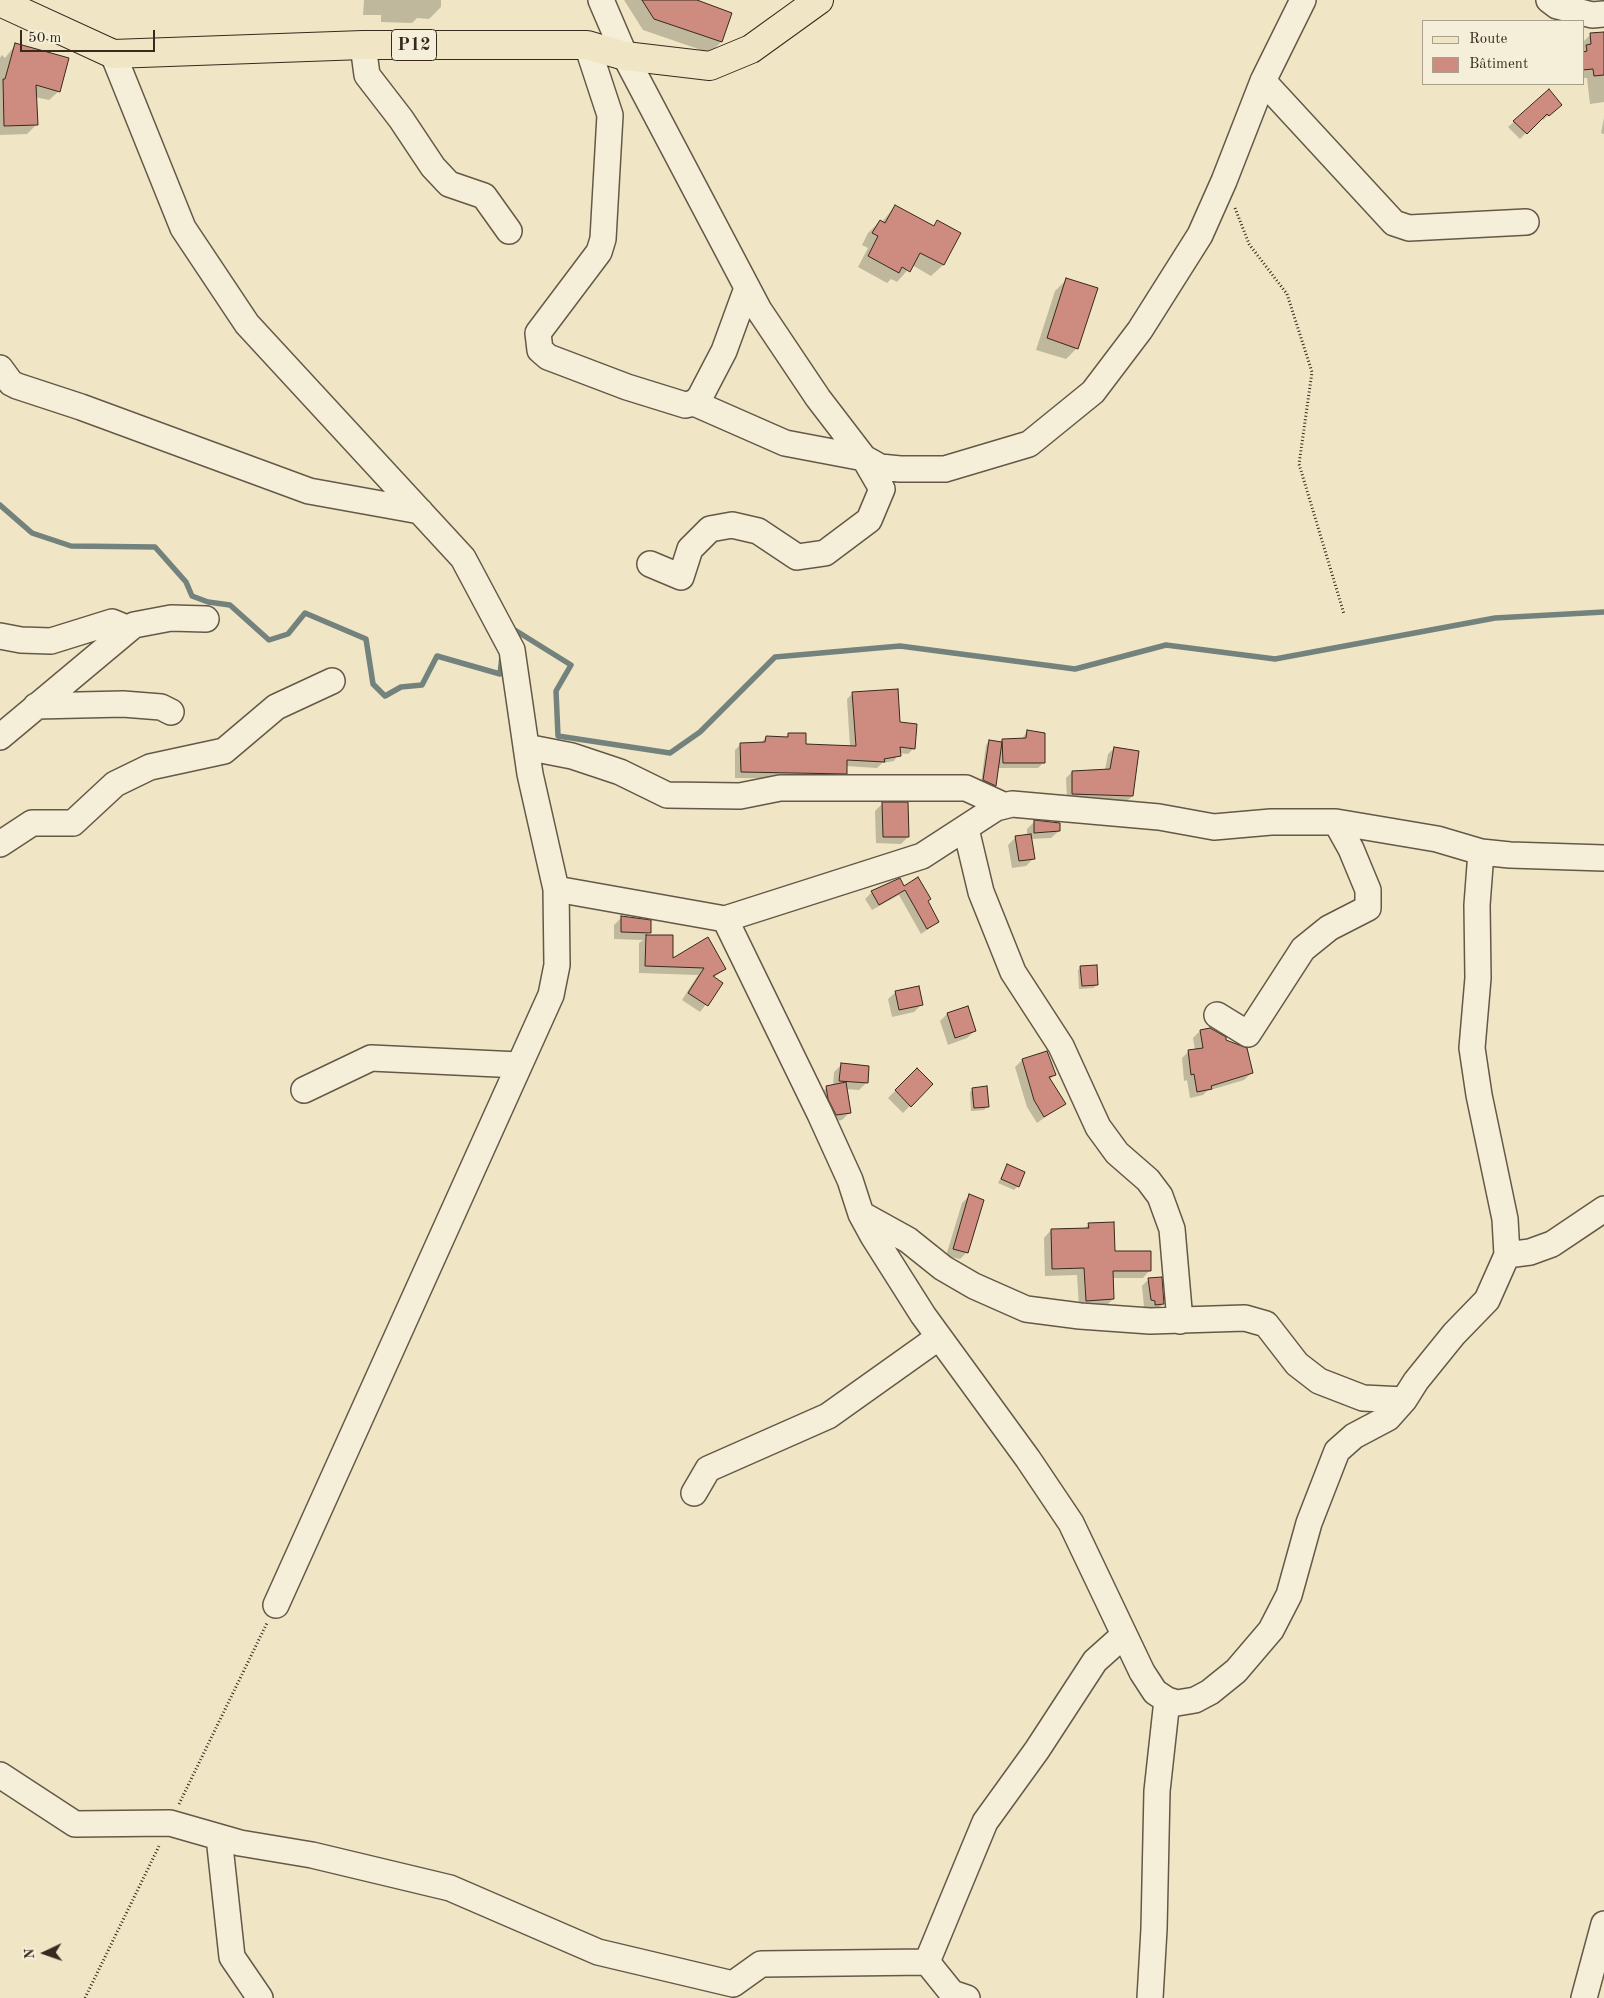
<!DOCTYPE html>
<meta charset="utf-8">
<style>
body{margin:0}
#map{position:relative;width:1604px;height:1998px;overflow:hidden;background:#f0e6c5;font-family:"Old Standard TT",serif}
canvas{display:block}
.legend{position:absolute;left:1422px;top:20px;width:162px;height:65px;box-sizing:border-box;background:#f5efd9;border:1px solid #a9a08e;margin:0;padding:6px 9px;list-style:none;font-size:15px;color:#37291d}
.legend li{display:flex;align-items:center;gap:10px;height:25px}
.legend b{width:25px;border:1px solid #a9a08e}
.north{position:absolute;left:20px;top:1928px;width:50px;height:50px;-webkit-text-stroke:4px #f5efd9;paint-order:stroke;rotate:267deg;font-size:14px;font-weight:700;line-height:20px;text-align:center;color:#37291d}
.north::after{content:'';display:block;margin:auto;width:18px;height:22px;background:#37291d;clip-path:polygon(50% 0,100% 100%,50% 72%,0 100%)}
.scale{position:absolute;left:20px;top:30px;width:135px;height:22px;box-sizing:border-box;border:2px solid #37291d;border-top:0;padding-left:6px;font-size:15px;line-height:18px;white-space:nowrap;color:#37291d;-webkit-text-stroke:4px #f5efd9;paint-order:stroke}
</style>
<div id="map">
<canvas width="1604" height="1998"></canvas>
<ul class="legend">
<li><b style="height:6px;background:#f0e6c5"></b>Route</li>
<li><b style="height:14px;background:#ce8b7f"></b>Bâtiment</li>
</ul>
<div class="north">N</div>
<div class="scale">50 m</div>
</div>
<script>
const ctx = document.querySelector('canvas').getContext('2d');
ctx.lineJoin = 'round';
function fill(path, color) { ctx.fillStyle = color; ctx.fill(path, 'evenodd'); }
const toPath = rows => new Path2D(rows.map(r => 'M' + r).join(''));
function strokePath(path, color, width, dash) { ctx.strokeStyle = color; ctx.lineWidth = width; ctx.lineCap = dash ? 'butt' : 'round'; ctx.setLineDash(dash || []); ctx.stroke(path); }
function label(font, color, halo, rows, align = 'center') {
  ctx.font = font + ' "Old Standard TT",serif'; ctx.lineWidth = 4; ctx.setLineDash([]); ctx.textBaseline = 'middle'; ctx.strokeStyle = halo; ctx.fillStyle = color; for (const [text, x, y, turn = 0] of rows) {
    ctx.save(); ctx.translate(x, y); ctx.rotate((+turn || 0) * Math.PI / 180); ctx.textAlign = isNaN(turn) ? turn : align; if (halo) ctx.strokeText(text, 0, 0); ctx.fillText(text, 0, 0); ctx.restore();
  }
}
fill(toPath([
 [364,0,441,0,441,7,429,19,417,18,412,23,381,22,381,15,363,15],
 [624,0,693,0,731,14,721,42,710,53,643,30],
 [1604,33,1604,102,1590,104,1587,78,1583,78,1583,42,1590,35],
 [16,44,59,91,49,100,35,97,36,125,27,134,0,135,0,58,2,55,5,58],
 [1549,91,1554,111,1543,120,1541,118,1520,139,1508,127],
 [1604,118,1604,134,1601,133],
 [895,206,932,227,938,221,960,233,943,265,931,276,912,265,897,282,891,279,887,283,858,267,868,248,862,245,868,233,880,221,882,222],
 [1066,280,1077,348,1066,359,1036,350,1055,291],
 [853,693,899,724,914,748,908,754,899,753,894,761,882,763,877,768,845,766,845,773,839,779,735,778,735,750,741,744,760,744,766,737,785,738,789,734,805,745,850,747,847,699],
 [1027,731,1043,763,1038,768,997,768,995,786,992,789,981,783,986,745,989,741,1000,743,1003,740,1022,739],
 [1114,748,1132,796,1126,802,1067,799,1066,778,1072,772,1105,770,1108,754],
 [882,804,908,837,901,844,876,843,875,811],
 [1034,822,1059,831,1051,838,1031,839,1034,858,1026,866,1012,868,1008,845,1016,837,1027,836,1027,829],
 [899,880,904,887,926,901,938,922,921,934,899,895,872,910,865,899,872,892],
 [621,918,650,932,646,936,672,937,671,961,725,969,713,978,722,984,700,1012,682,1000,698,975,639,973,639,943,643,940,614,939,614,925],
 [1081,967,1097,985,1093,988,1079,989,1078,970],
 [896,992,922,1004,914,1012,892,1017,888,999],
 [947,1014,975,1031,967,1038,948,1045,940,1021],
 [1200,1031,1225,1041,1251,1073,1244,1080,1207,1091,1203,1095,1190,1098,1187,1080,1184,1081,1182,1058,1189,1051,1195,1050,1193,1038],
 [1022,1060,1055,1075,1049,1080,1064,1103,1037,1123,1027,1107,1015,1067],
 [841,1065,866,1083,859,1090,846,1089,850,1112,842,1120,829,1122,819,1095,827,1087,833,1086,834,1072],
 [917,1069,931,1084,903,1113,888,1098],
 [973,1089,988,1106,984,1110,971,1111,970,1092],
 [1007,1166,1018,1186,1014,1190,998,1183],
 [969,1196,967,1252,960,1259,946,1256,962,1203],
 [1089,1224,1114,1253,1150,1270,1143,1278,1112,1278,1113,1299,1106,1306,1079,1307,1077,1275,1045,1276,1044,1238,1051,1230,1084,1229],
 [1149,1279,1163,1304,1155,1311,1148,1312,1148,1308,1144,1307,1142,1286]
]), '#0003');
strokePath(toPath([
 [0,505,32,533,71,546,155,547,186,582,192,596,208,602,230,605,269,640,288,634,305,613,366,639,373,684,385,696,401,687,422,685,437,656,500,674,502,656],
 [510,627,571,665,556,691,558,736,670,753,700,732,775,657,900,646,1075,669,1166,645,1275,659,1495,618,1604,612]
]), '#74827d', 5.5);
const building = toPath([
 [642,0,697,0,732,13,722,42,654,19,642,0],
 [1604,32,1604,75,1594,76,1593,69,1583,70,1583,52,1587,51,1586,45,1591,44,1590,33,1604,32],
 [15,43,69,58,60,92,36,85,38,125,4,126,3,79,5,79,15,43],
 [1549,89,1562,105,1549,116,1547,114,1527,134,1513,121,1549,89],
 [895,205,934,226,937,220,961,233,944,265,920,253,910,272,902,267,899,273,868,256,878,236,872,233,880,220,885,223,895,205],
 [1066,278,1098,288,1078,349,1047,338,1066,278],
 [898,689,900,722,917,724,915,749,900,747,901,756,884,759,885,762,847,760,847,774,741,772,740,743,765,742,766,736,788,737,788,733,806,733,806,744,856,746,852,692,898,689],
 [1027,730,1045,733,1045,763,1003,763,1002,739,1026,738,1027,730],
 [989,740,1002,742,996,786,983,780,989,740],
 [1114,747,1139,751,1133,796,1072,794,1072,771,1110,769,1114,747],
 [882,802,908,802,909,837,883,837,882,802],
 [1034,820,1060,823,1060,831,1034,833,1034,820],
 [1031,834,1035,859,1019,861,1015,836,1031,834],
 [918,877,931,899,928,901,939,922,927,929,905,890,879,905,871,891,900,878,904,886,918,877],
 [621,916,651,920,651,933,621,932,621,916],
 [646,935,673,935,673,958,708,937,726,969,713,976,723,983,708,1006,688,993,704,968,645,966,646,935],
 [1097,965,1098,985,1082,986,1080,966,1097,965],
 [919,986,923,1005,899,1010,895,991,919,986],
 [968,1006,976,1031,955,1038,947,1013,968,1006],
 [1210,1028,1226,1037,1226,1040,1247,1048,1253,1073,1211,1086,1212,1089,1197,1092,1194,1074,1191,1075,1188,1050,1203,1048,1200,1030,1210,1028],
 [1047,1051,1056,1075,1049,1077,1066,1104,1044,1117,1034,1100,1022,1059,1047,1051],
 [841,1063,869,1066,868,1083,839,1081,841,1063],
 [917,1068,933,1084,911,1107,895,1090,917,1068],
 [846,1082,851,1113,836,1115,828,1099,826,1086,846,1082],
 [987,1086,989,1107,974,1108,972,1088,987,1086],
 [1007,1164,1025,1172,1019,1187,1001,1179,1007,1164],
 [969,1194,984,1200,968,1253,953,1249,969,1194],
 [1114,1222,1115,1251,1151,1251,1151,1271,1113,1271,1114,1299,1086,1301,1084,1268,1052,1269,1051,1229,1089,1228,1088,1223,1114,1222],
 [1162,1277,1164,1304,1155,1305,1155,1301,1151,1300,1148,1278,1162,1277]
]);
fill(building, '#ce8b7f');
strokePath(building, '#37291d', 1);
const minor = toPath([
 [601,0,625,56,759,310,818,398,864,458,880,467,900,469,945,469,1029,444,1093,392,1140,330,1200,235,1224,181,1263,81,1303,0],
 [1549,0,1557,6,1592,15,1604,14],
 [363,45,367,75,401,119,433,167,449,184,484,196,509,231],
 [587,45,610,115,603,239,599,252,538,333,540,350,548,357,627,387,685,405,694,403,700,397,724,351,747,288],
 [113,54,183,228,247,324,463,558,512,650,530,774,556,889,557,965,551,995,276,1605],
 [1263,81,1394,223,1409,228,1526,222],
 [0,368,11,383,17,386,81,407,309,491,420,511],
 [650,564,681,577,690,549,710,529,732,525,758,531,797,557,825,553,869,520,882,489,864,458,785,443,694,403],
 [0,636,21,640,51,641,112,622,129,629],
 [36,706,123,704,161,707,171,712],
 [0,737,134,625,171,618,206,619],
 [526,747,572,756,620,772,667,795,740,796,780,788,966,788,1003,805],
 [966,829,981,892,1013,972,1061,1046,1098,1127,1117,1153,1148,1180,1160,1196,1172,1229,1180,1321],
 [0,844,32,823,73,823,115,784,150,767,224,751,276,707,332,681],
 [556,889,725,919,922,856,996,808,1012,804,1159,817,1214,827,1271,822,1336,822,1437,839,1481,852,1510,855,1604,858],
 [725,919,820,1114,850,1180,861,1214,873,1236,923,1315,1028,1459,1071,1523,1142,1672,1155,1692,1167,1700,1177,1703,1195,1700,1210,1692,1236,1671,1271,1630,1289,1595,1309,1523,1337,1451,1354,1436,1388,1418,1404,1400,1416,1381,1454,1334,1487,1300,1507,1255,1505,1219,1479,1095,1472,1048,1478,978,1477,905,1481,852],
 [1217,1015,1248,1034,1303,949,1329,928,1368,908,1368,890,1351,849,1336,822],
 [304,1090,371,1058,519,1065],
 [861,1214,908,1240,943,1268,974,1286,1026,1309,1080,1316,1150,1321,1245,1318,1266,1324,1297,1364,1319,1381,1363,1398,1404,1400],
 [1507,1255,1530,1252,1552,1244,1604,1209],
 [694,1493,708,1469,828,1416,939,1337],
 [0,1775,75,1824,170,1823,240,1843,312,1855,450,1888,598,1952,733,1984,761,1964,927,1962],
 [219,1837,232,1957,260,1998],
 [967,1998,952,1993,927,1962,985,1822,1037,1750,1095,1661,1124,1635],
 [1150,1998,1154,1929,1157,1791,1167,1700],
 [1584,1998,1604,1924]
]);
const major = toPath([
 [0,2,113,54,363,45,587,45,625,56,710,66,751,49,819,0]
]);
strokePath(minor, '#655847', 28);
strokePath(major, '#37291d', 30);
strokePath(toPath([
 [1235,208,1249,244,1287,294,1312,372,1299,464,1344,614],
 [179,1804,267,1623],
 [85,1998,160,1844]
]), '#37291d', 3, [1, 2.5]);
strokePath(minor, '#f5efd9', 25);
strokePath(major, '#f0e6c5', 28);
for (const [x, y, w] of [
 [414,45,45]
]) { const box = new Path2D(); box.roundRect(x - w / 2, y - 15.5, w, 31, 4); ctx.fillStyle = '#f5efd9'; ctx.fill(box); strokePath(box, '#37291d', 1); }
label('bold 18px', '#37291d', null, [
 ["P12",414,45]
]);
</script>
